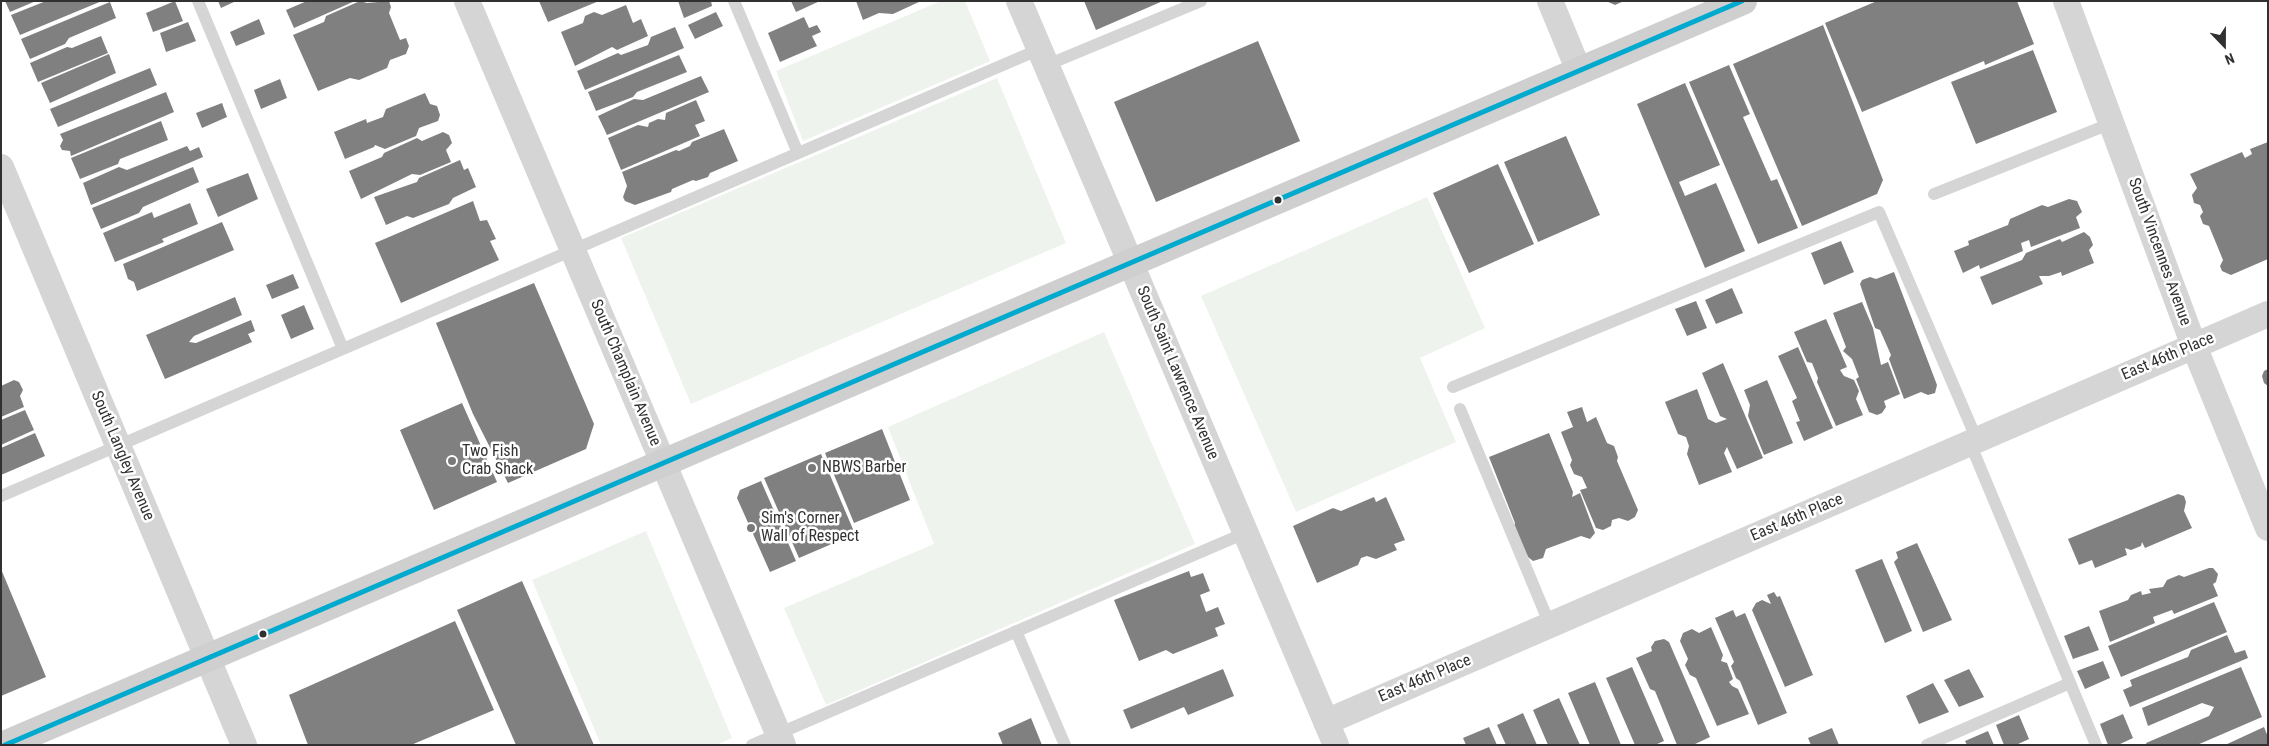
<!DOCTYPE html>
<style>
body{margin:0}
#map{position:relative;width:2269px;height:746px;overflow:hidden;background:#fff;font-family:"Roboto Condensed",sans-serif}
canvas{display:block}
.frame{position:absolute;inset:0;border:2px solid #313131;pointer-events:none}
.north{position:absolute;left:2199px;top:20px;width:50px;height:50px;-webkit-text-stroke:4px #fff;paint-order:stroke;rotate:158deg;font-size:14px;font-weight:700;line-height:20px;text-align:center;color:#313131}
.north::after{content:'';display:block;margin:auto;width:18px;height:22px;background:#313131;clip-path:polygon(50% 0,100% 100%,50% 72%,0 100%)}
</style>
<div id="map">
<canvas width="2269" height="746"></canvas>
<div class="frame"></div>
<div class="north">N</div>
</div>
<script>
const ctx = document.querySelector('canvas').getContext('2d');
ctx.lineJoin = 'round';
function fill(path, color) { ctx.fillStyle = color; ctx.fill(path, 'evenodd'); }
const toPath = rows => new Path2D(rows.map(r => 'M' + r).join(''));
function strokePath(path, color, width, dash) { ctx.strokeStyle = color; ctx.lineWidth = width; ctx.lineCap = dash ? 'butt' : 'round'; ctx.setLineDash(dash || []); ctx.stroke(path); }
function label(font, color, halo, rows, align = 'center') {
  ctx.font = font + ' "Roboto Condensed",sans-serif'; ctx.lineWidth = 5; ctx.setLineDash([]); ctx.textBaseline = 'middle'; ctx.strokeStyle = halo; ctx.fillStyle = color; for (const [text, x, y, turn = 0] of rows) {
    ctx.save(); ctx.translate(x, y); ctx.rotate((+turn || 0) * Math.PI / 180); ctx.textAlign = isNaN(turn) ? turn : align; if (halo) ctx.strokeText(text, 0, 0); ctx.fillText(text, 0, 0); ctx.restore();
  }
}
fill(toPath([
 [941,1,965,1,990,61,803,141,776,71],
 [997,78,1066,243,691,404,621,238],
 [1427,197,1485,328,1420,358,1456,442,1296,512,1201,296],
 [1104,332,1195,544,826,705,784,608,934,544,888,427],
 [646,531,732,738,716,745,601,745,532,580]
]), '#eff3ed');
fill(toPath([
 [5,1,36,1,10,12],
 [46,1,102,1,20,35,11,15],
 [175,1,183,21,153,32,146,13],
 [218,1,236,1,221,8],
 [307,1,355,1,294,28,286,10],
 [360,1,367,3,389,1,391,7,389,13,400,40,406,38,409,46,406,54,390,60,387,68,359,80,350,78,318,91,293,35,324,22,326,16],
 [539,1,599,1,548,22],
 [678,1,711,1,712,6,684,18],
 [791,1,820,1,796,12],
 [856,1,921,1,893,14,879,13,863,20],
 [1084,1,1163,1,1096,30],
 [1606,1,1624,1,1615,5],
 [1877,1,2017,1,2034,44,1985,65,1984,61,1862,112,1825,23],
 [110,2,116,18,69,38,65,44,30,59,21,39],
 [626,5,633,23,641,19,648,36,617,50,612,47,575,66,561,32,583,23,585,16,594,12,602,15],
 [716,12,723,26,695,39,688,25],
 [804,17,809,28,817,25,821,32,812,36,817,46,780,62,768,33],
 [259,19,265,34,236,46,230,32],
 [188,22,196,41,166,52,160,33],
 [1823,25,1883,180,1877,194,1802,226,1733,64],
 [675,27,684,48,585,90,577,71,618,53,621,55,648,45,651,37],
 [101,36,108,53,38,82,30,63,67,47,72,48],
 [1258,41,1300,141,1156,202,1114,102],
 [2033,50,2057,112,1976,144,1951,82],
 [109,54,116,73,50,103,41,83],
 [679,55,687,72,637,92,633,97,596,111,588,92],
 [1729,65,1750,114,1743,117,1771,181,1777,179,1798,228,1758,244,1689,82],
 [150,68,157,85,58,127,50,109],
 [701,76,709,92,607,135,598,116,634,99,643,100],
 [280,79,287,98,261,109,254,90],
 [1685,83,1720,165,1679,182,1685,196,1716,183,1745,251,1705,268,1637,104],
 [166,92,174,112,71,156,70,151,62,150,60,146,63,140,60,134],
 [425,93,430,104,437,106,440,115,438,121,419,128,416,136,385,149,375,145,374,147,345,159,334,132,366,119,367,123,383,117,386,109],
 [696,100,705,121,695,125,700,136,621,170,608,138,638,125,648,127,649,123,658,119,665,120,666,113],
 [222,103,227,117,202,128,196,113],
 [161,121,168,140,120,159,118,164,80,179,71,158],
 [724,129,738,161,710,173,708,177,696,181,693,180,672,189,671,192,635,205,625,201,623,197,627,186,622,172,676,150,679,151,690,146,692,142],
 [443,132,449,135,452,143,446,150,451,162,420,175,412,174,361,199,349,171,382,157,384,153,417,138,422,141],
 [1566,136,1600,215,1538,242,1504,162],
 [2268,142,2268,259,2231,275,2222,271,2220,266,2223,260,2209,226,2203,224,2200,216,2203,212,2200,205,2194,203,2192,195,2197,188,2190,174,2242,152,2245,158,2252,154,2250,149],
 [187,146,190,151,199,147,203,157,91,205,83,183,119,167,127,170],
 [460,160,464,170,468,168,476,187,453,198,449,204,413,218,407,216,386,225,374,197,417,182,419,178],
 [1498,164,1534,244,1469,273,1433,193],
 [193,167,199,182,143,207,139,213,101,229,92,208],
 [248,173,258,199,218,217,206,189],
 [2069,199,2077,201,2082,212,2076,217,2080,228,2031,247,2029,240,2021,243,2023,251,1980,269,1979,265,1963,273,1954,251,1969,245,1968,241,2008,225,2010,219,2042,205,2048,207],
 [473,201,480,221,487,220,496,239,490,241,499,260,401,303,375,243],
 [190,203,198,224,162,239,164,242,115,262,103,233,152,212,154,218],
 [222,222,234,250,137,291,134,282,128,279,123,264],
 [2084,232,2090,237,2093,245,2089,250,2094,263,2062,276,2061,272,2049,276,2039,276,2043,284,1992,305,1980,277,2022,260,2026,253,2060,239,2062,242],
 [1841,241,1854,272,1824,285,1811,253],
 [1894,272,1937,385,1935,393,1928,395,1921,392,1904,399,1889,359,1891,355,1880,330,1875,328,1860,284,1862,280,1870,277,1876,279],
 [293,274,299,288,272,299,266,285],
 [534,283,594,424,586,449,508,483,473,414,436,323],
 [1732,288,1743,313,1716,324,1705,300],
 [235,297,242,315,194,336,189,342,196,343,251,320,255,331,248,334,252,342,165,379,146,335],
 [1696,301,1707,328,1687,336,1675,309],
 [1862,302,1873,328,1881,365,1888,362,1900,394,1884,401,1886,407,1882,413,1877,415,1869,412,1856,379,1859,377,1852,359,1843,351,1846,347,1833,313],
 [304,305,314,329,291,339,281,315],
 [1826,319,1847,367,1840,370,1844,376,1854,380,1859,391,1856,399,1863,415,1836,426,1817,382,1818,378,1812,363,1807,362,1794,332],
 [1798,347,1833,428,1804,441,1796,422,1800,421,1792,401,1797,398,1778,356],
 [1723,363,1763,458,1737,469,1727,447,1724,453,1732,472,1699,485,1687,454,1689,446,1686,437,1678,434,1665,402,1697,389,1708,419,1716,423,1727,419,1720,416,1702,373],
 [2268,369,2268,386,2264,383,2262,376,2264,371],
 [14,380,19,382,23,390,20,396,24,407,1,417,1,386],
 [1767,380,1793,443,1764,455,1748,416,1750,405,1744,390],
 [462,403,497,482,434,510,400,430],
 [1582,407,1587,422,1596,417,1607,443,1614,446,1618,457,1617,461,1638,510,1635,517,1628,521,1619,518,1612,520,1611,526,1603,530,1596,528,1580,490,1587,488,1582,477,1574,474,1570,465,1572,460,1561,432,1573,427,1567,412],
 [25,410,34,430,1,445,1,420],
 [882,429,910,500,854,523,825,453],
 [35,433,45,456,1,475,1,448],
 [1549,433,1573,492,1572,497,1580,493,1595,533,1590,539,1581,536,1546,549,1543,558,1533,561,1528,557,1514,526,1515,523,1489,457],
 [821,454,855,534,799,558,764,478],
 [761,481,796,561,770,572,737,498,740,490],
 [2178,494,2184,496,2186,502,2184,511,2192,528,2145,548,2142,542,2141,546,2131,550,2125,548,2127,555,2095,568,2092,560,2079,565,2068,539],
 [1374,497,1376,502,1386,497,1405,540,1394,544,1397,550,1376,559,1367,556,1361,558,1358,565,1317,583,1293,526,1333,508,1341,511],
 [1917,543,1952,620,1923,632,1894,562,1898,558,1896,552],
 [1882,559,1912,631,1885,643,1855,570],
 [2209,568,2213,568,2218,574,2216,582,2213,584,2218,596,2174,614,2172,610,2153,617,2155,623,2110,642,2099,611,2128,600,2131,595,2141,591,2142,595,2151,593,2149,589,2163,587,2167,580,2179,575,2184,577],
 [1,569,46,677,1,696],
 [1189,571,1191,577,1203,573,1210,591,1200,595,1206,612,1218,607,1225,624,1215,628,1218,636,1173,654,1166,650,1139,661,1114,600],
 [522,581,594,745,516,745,457,610],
 [1774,592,1777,597,1780,596,1813,675,1785,687,1752,610,1756,603,1762,600,1771,604,1767,595],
 [2214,602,2227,632,2121,677,2108,646],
 [1733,610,1736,617,1745,613,1787,713,1758,725,1740,681,1736,678,1731,666,1734,662,1715,618],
 [455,621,494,710,411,745,308,745,289,695],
 [2089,626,2099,650,2073,659,2064,636],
 [1711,627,1723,655,1721,661,1727,663,1733,679,1729,682,1732,686,1738,689,1749,714,1717,726,1696,678,1690,675,1685,665,1688,659,1680,641,1683,633,1692,629,1699,633],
 [2227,635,2235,653,2245,650,2248,658,2130,707,2123,690,2132,686,2130,680,2188,657,2191,650],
 [1664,639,1669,642,1710,737,1693,745,1677,745,1655,691,1650,689,1636,658,1652,651,1651,647,1655,641],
 [2103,661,2110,678,2085,689,2077,671],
 [1632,667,1664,741,1655,745,1635,745,1606,678],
 [2241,667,2262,717,2197,745,2147,745,2146,743,2209,716,2214,707,2202,703,2148,726,2142,708],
 [1223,669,1234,696,1188,715,1184,707,1131,729,1123,710],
 [1969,669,1984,697,1959,707,1944,680],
 [1595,682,1621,745,1590,745,1568,693],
 [1933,683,1949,712,1919,724,1906,696],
 [1559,698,1580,745,1548,745,1533,710],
 [1523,713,1537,745,1506,745,1497,725],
 [2123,714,2133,738,2118,745,2108,745,2100,724],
 [2019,715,2029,739,2016,745,2004,745,1996,725],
 [1031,718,1042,745,1003,745,998,733],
 [1489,727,1497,745,1466,745,1463,738],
 [2264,727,2268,737,2268,745,2225,745],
 [1832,728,1839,745,1811,745,1808,738],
 [1988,731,1994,745,1967,745,1965,741]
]), '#808080');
strokePath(toPath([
 [198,1,343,349],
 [734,1,798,153],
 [1047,65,1201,1],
 [1934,194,2112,123],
 [1453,387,1879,212,1977,440],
 [1460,409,1550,625],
 [1970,443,2096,745],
 [1,496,1040,49],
 [1016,631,1065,745],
 [752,745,1245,533],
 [1927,745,2070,683]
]), '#d5d5d5', 12);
strokePath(toPath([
 [467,1,783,745],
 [1019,1,1336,745],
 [1550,1,1579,71],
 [2066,1,2194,346,2268,528],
 [1,167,244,745],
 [1326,722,2268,314]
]), '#d5d5d5', 26);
strokePath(toPath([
 [4,745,1743,1]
]), '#cfcfcf', 28);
strokePath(toPath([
 [5,745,1742,1]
]), '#00a9ce', 5);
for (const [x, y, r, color] of [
 [1278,200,4.5,"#313131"],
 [452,461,5,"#797979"],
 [812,468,5,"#797979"],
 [751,528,5,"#797979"],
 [263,634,4.5,"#313131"]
]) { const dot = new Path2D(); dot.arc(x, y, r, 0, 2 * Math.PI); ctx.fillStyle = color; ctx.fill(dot); strokePath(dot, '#fff', 2); }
label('16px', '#313131', '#fff', [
 ["South Vincennes Avenue",2159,252,70],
 ["East 46th Place",2168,357,-23],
 ["South Champlain Avenue",625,373,67],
 ["South Saint Lawrence Avenue",1177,373,67],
 ["South Langley Avenue",122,456,67],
 ["East 46th Place",1797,518,-23],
 ["East 46th Place",1425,679,-23]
]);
label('16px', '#313131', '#fff', [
 ["Two Fish",462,452],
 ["Crab Shack",462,470],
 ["NBWS Barber",822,468],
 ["Sim's Corner",761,519],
 ["Wall of Respect",761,537]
], 'left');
</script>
